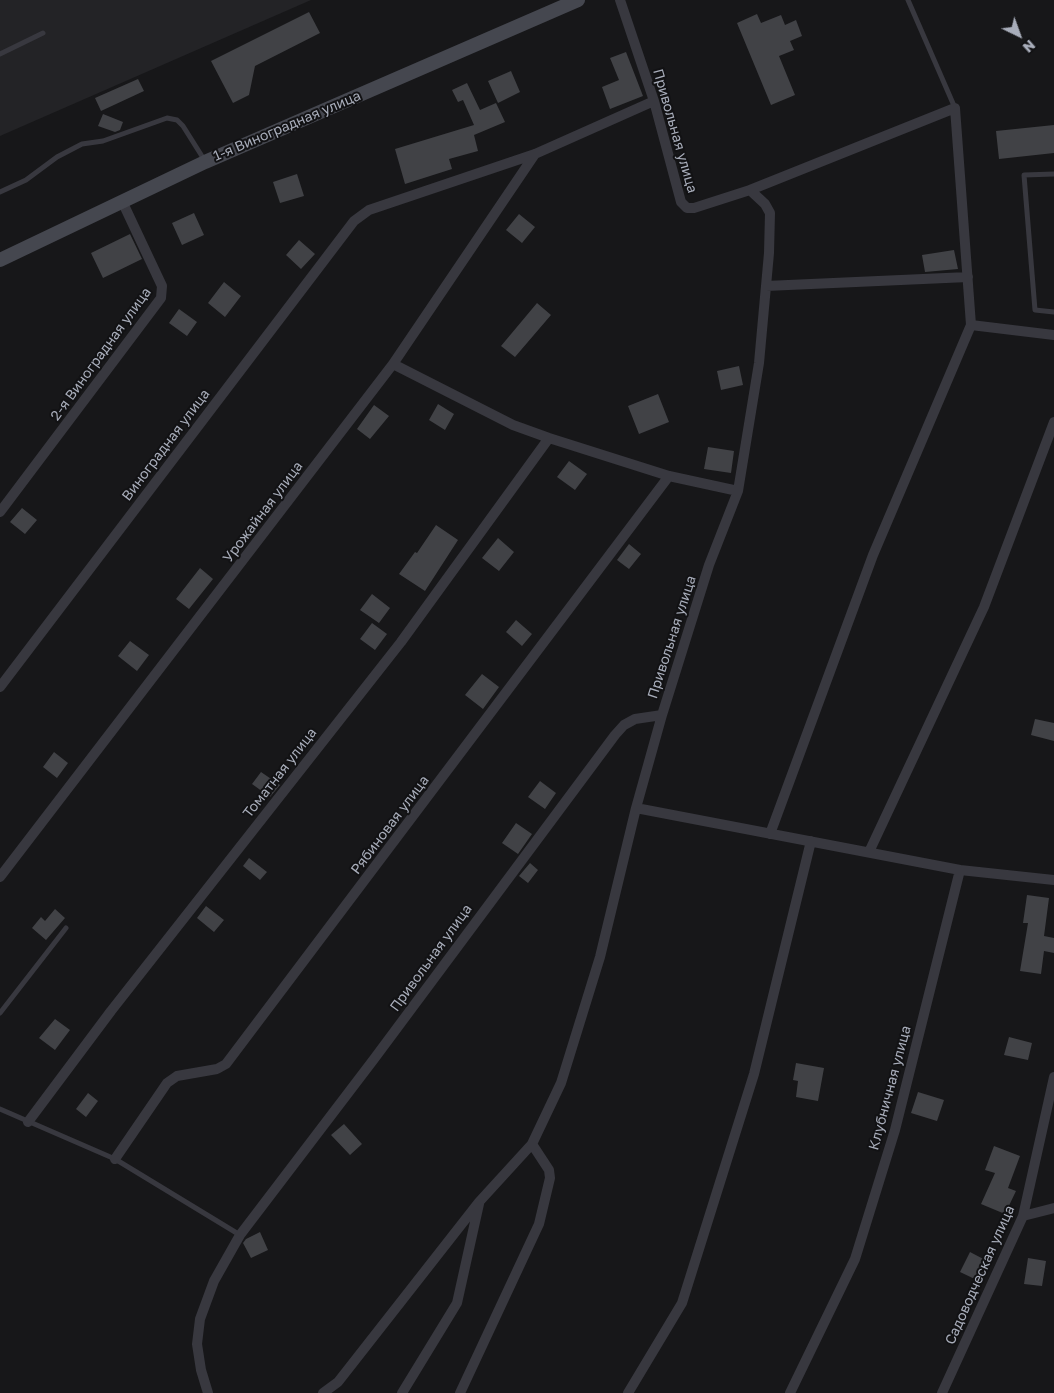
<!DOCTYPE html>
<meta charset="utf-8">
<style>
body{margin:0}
#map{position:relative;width:1054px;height:1393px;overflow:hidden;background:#171719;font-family:"Golos Text",sans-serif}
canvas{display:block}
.north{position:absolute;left:994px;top:10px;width:50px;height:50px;-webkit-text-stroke:4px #121214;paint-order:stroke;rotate:138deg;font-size:14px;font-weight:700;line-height:20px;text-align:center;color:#a8adba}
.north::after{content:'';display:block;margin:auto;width:18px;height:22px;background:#a8adba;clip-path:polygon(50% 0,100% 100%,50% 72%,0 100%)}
</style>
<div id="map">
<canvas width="1054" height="1393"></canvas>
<div class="north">N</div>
</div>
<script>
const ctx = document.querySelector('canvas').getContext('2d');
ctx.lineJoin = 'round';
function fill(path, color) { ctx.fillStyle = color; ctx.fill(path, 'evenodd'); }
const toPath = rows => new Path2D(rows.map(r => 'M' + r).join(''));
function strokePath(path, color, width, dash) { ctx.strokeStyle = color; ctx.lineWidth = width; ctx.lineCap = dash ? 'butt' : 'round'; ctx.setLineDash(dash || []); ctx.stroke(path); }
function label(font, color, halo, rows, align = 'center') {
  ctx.font = font + ' "Golos Text",sans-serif'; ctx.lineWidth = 4; ctx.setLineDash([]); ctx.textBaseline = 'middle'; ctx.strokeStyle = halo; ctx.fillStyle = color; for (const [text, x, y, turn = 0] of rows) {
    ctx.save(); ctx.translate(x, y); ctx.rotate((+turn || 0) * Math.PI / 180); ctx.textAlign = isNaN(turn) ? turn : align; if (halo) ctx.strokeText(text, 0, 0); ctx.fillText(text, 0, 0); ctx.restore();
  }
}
fill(toPath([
 [0,0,311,0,0,136]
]), '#232326');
fill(toPath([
 [309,12,320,33,255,66,249,95,233,103,211,61],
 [757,14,761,23,781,15,785,25,796,20,802,36,790,41,794,50,779,56,795,95,771,105,737,23],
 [626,52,643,96,610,109,602,87,619,80,610,58],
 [511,71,520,92,498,103,488,81],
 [138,79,144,91,101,111,95,98],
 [467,83,480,110,496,103,505,122,474,135,478,151,449,159,452,169,405,184,395,149,474,125,463,100,458,102,452,90],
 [103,114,123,122,120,130,115,132,98,126],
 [1054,125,1054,153,999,159,996,131],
 [297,174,304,196,280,203,273,182],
 [194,213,204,235,182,245,172,223],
 [519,214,535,227,522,243,506,230],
 [130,234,142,259,103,278,91,253],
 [299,240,315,254,301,269,286,255],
 [954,250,958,269,925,272,922,255],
 [224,282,241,296,225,317,208,303],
 [537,303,551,315,515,357,501,346],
 [179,309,197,322,187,336,169,323],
 [739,366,743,385,721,390,717,371],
 [658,394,669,422,639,434,628,406],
 [438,404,454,414,445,430,429,420],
 [374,405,389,416,370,439,357,429],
 [708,447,734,451,731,473,704,469],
 [569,461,587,474,575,490,557,477],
 [22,508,37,520,25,534,10,522],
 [436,525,458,540,425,591,399,574,415,552,417,553],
 [498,538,514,552,499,571,482,558],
 [629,544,641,554,629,569,617,560],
 [200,568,213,579,189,609,176,599],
 [372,594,390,608,379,623,360,610],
 [516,620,532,634,522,646,506,632],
 [372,623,387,634,375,650,360,639],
 [130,641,149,655,137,671,118,656],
 [482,674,499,687,483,709,465,695],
 [1035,719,1054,723,1054,741,1031,735],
 [54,752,68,763,57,778,43,767],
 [261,772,280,785,270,797,252,784],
 [540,781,556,793,545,809,528,797],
 [516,823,532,834,518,854,502,843],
 [249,858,267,872,260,880,243,866],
 [530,863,538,870,528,883,519,876],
 [1027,895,1049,898,1044,936,1054,938,1054,953,1044,951,1041,974,1020,971,1028,923,1023,923],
 [206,906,224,920,214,932,197,918],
 [55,909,65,918,46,940,32,928,41,917,45,921],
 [55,1019,70,1030,55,1050,39,1038],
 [1009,1037,1032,1043,1028,1060,1004,1055],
 [796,1063,824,1068,818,1101,796,1097,798,1081,793,1080],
 [918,1092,944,1100,937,1121,911,1113],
 [88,1093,98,1101,86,1117,76,1109],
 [344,1124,362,1144,350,1155,331,1135],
 [994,1146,1020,1156,1008,1188,1016,1191,1005,1214,981,1204,995,1173,985,1170],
 [260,1232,268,1250,251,1258,243,1243,246,1239],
 [970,1252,991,1263,981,1282,960,1272],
 [1028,1258,1046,1261,1042,1286,1024,1284]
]), '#414246');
strokePath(toPath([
 [908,0,955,108],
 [0,54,43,33],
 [1054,174,1024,175,1035,310,1054,312],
 [0,192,26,180,57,157,82,144,103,141,167,118,177,120,183,126,205,161],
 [0,1013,66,928],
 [0,1109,115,1159,240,1235]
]), '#38383f', 5);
strokePath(toPath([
 [750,190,955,108,971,325,873,555,770,834],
 [766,286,968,277],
 [971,325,1054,335],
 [393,364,513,425,549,438,669,476,738,491],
 [0,512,161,298,162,286,122,201],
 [0,687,354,221,369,210,535,154,654,101],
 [636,808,960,870],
 [869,852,984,607,1054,422],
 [0,877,393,364,535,154],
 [28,1122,111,1011,401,642,549,438],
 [115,1159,167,1083,177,1076,217,1069,226,1064,669,476],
 [1023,1216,1054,1208],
 [208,1393,201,1370,197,1344,200,1319,214,1281,240,1235,374,1059,615,735,624,725,635,719,662,715,709,565,738,491,759,363,769,253,770,213,765,204,750,190,694,208,687,208,681,202,654,101,620,0],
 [323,1393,338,1382,479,1202,532,1144,561,1083,600,957,636,808,662,715],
 [402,1393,457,1303,479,1204],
 [460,1393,539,1224,550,1178,549,1170,532,1144],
 [628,1393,682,1303,754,1074,811,841],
 [790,1393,855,1259,895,1130,960,870,1054,880],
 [942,1393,1023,1216,1054,1077]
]), '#38383f', 10);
strokePath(toPath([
 [0,260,205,162,578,0]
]), '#45474f', 14);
label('14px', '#a8adba', '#121214', [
 ["1-я Виноградная улица",287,126,-23],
 ["Привольная улица",675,131,74],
 ["2-я Виноградная улица",101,354,-54],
 ["Виноградная улица",166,445,-53],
 ["Урожайная улица",263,512,-53],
 ["Привольная улица",672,637,-72],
 ["Томатная улица",280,773,-52],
 ["Рябиновая улица",390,825,-53],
 ["Привольная улица",431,958,-54],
 ["Клубничная улица",890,1088,-75],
 ["Садоводческая улица",980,1275,-66]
]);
</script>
